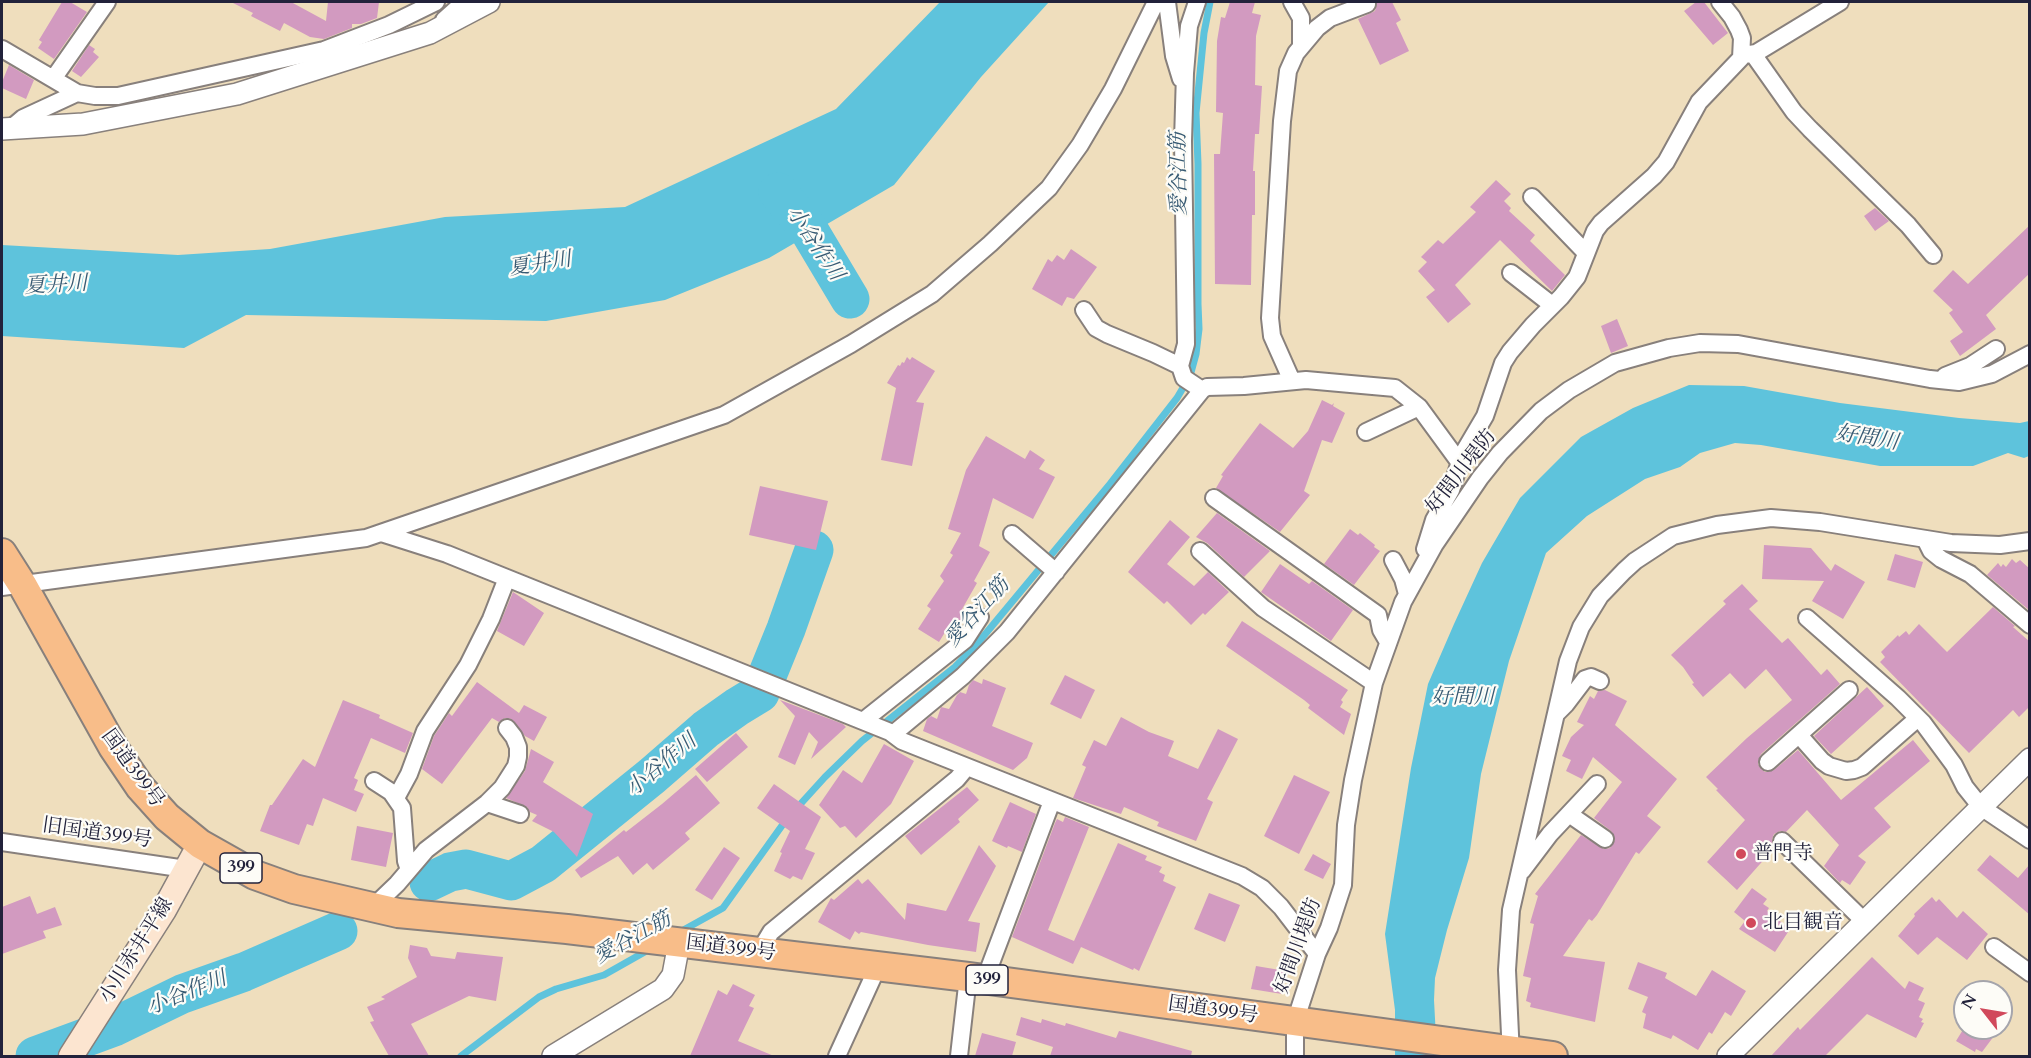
<!DOCTYPE html>
<meta charset="utf-8">
<style>
body{margin:0}
#map{position:relative;width:2031px;height:1058px;overflow:hidden;background:#efdebd;font-family:Cardo,serif}
canvas{display:block}
.frame{position:absolute;inset:0;border:3px solid #22223b;pointer-events:none}
.north{position:absolute;left:1953px;top:980px;width:60px;height:60px;box-sizing:border-box;background:#fdfcf7;border:2px solid #a5a5ac;border-radius:50%;rotate:301deg;font-size:16px;font-weight:700;line-height:24px;text-align:center;color:#22223b}
.north::after{content:'';display:block;margin:auto;width:21px;height:27px;background:#d1495b;clip-path:polygon(50% 0,100% 100%,50% 72%,0 100%)}
</style>
<div id="map">
<canvas width="2031" height="1058"></canvas>
<div class="frame"></div>
<div class="north">N</div>
</div>
<script>
const ctx = document.querySelector('canvas').getContext('2d');
ctx.lineJoin = 'round';
function fill(path, color) { ctx.fillStyle = color; ctx.fill(path, 'evenodd'); }
const toPath = rows => new Path2D(rows.map(r => 'M' + r).join(''));
function strokePath(path, color, width, dash) { ctx.strokeStyle = color; ctx.lineWidth = width; ctx.lineCap = dash ? 'butt' : 'round'; ctx.setLineDash(dash || []); ctx.stroke(path); }
function label(font, color, halo, rows, align = 'center') {
  ctx.font = font + ' Cardo,"Noto Serif JP",serif'; ctx.lineWidth = 4.5; ctx.setLineDash([]); ctx.textBaseline = 'middle'; ctx.strokeStyle = halo; ctx.fillStyle = color; for (const [text, x, y, turn = 0] of rows) {
    ctx.save(); ctx.translate(x, y); ctx.rotate((+turn || 0) * Math.PI / 180); ctx.textAlign = isNaN(turn) ? turn : align; if (halo) ctx.strokeText(text, 0, 0); ctx.fillText(text, 0, 0); ctx.restore();
  }
}
fill(toPath([
 [940,2,1049,2,981,77,894,185,769,258,665,300,546,321,246,315,184,348,2,336,2,245,178,255,270,249,445,217,625,207,836,109],
 [1689,385,1744,386,1840,403,1959,418,2020,423,2029,421,2029,456,2024,458,2008,453,1973,466,1880,466,1761,445,1735,443,1700,453,1680,467,1645,479,1587,516,1546,553,1509,661,1481,774,1469,858,1447,930,1435,978,1434,1000,1437,1056,1395,1056,1395,1010,1385,934,1411,768,1428,684,1454,624,1482,563,1520,498,1581,437,1633,408]
]), '#5ec3dc');
strokePath(toPath([
 [795,810,825,777,862,741,955,667,977,644,1110,484,1177,398,1190,376,1196,354,1199,329,1198,304,1198,164,1196,113,1204,33,1210,2],
 [678,933,723,908,786,820],
 [461,1056,539,997,556,989,604,975,650,949]
]), '#5ec3dc', 7);
strokePath(toPath([
 [778,192,807,227,850,299],
 [429,882,450,872,466,869,511,881,543,864,652,776,706,729,737,707,760,693,786,629,814,550],
 [35,1056,114,1027,182,994,244,972,338,931]
]), '#5ec3dc', 39);
fill(toPath([
 [62,2,70,2,87,12,54,59,38,48,42,42,39,40],
 [231,2,291,2,326,21,328,2,379,2,377,18,361,24,352,24,352,28,324,39,310,37,284,23,280,31,251,16,253,13],
 [1230,2,1255,2,1252,13,1261,15,1256,36,1255,85,1262,86,1259,134,1255,134,1253,171,1255,171,1255,215,1252,215,1251,285,1215,284,1214,154,1220,154,1223,113,1216,112,1217,41,1221,17,1225,18],
 [1381,2,1392,2,1401,20,1396,23,1409,51,1380,65,1358,19,1375,11,1377,3],
 [1696,2,1704,2,1728,33,1713,45,1684,11],
 [89,45,95,49,93,52,99,57,81,77,72,71],
 [9,65,34,80,26,99,2,88,2,82],
 [1496,180,1511,194,1504,201,1511,208,1509,211,1535,235,1530,241,1565,275,1552,291,1500,240,1455,285,1471,304,1448,323,1426,297,1435,290,1418,271,1427,262,1421,257,1438,240,1443,244,1476,212,1470,207],
 [1875,208,1889,221,1875,231,1864,216],
 [2030,225,2030,273,1986,315,1996,329,1960,356,1950,341,1963,332,1949,313,1953,310,1933,291,1953,270,1968,284],
 [1071,249,1097,267,1074,299,1067,297,1062,306,1032,289,1048,259,1052,262,1057,255,1064,260],
 [1617,319,1628,346,1611,353,1601,326],
 [907,357,910,360,912,357,935,371,916,402,924,403,912,466,881,460,896,388,887,383,898,365,900,366,902,362,904,363],
 [1322,400,1332,405,1334,403,1333,406,1345,413,1332,443,1322,440,1304,491,1310,495,1280,532,1216,488,1223,476,1221,475,1260,423,1293,448,1308,431],
 [986,436,1025,459,1030,450,1045,460,1039,469,1055,477,1033,519,993,498,979,546,990,552,974,581,977,583,961,611,967,615,958,629,950,624,939,642,918,629,931,609,927,606,944,581,940,576,953,555,950,553,961,533,948,529,966,470],
 [760,486,828,501,816,550,749,535],
 [1217,513,1270,551,1244,577,1207,543,1196,537],
 [1170,520,1190,537,1167,564,1194,586,1208,572,1229,592,1205,615,1203,613,1191,625,1167,601,1164,604,1128,572],
 [1350,529,1358,535,1360,533,1375,545,1374,547,1380,551,1354,585,1324,564],
 [1764,545,1811,548,1831,571,1835,564,1865,582,1843,619,1812,601,1824,581,1762,579],
 [1895,554,1923,562,1915,588,1887,580],
 [2012,559,2016,563,2020,560,2030,569,2029,610,1987,575,1998,563,2001,567,2003,564,2006,567],
 [1280,564,1309,584,1312,581,1353,610,1331,641,1261,592],
 [1742,584,1758,601,1749,609,1782,643,1788,638,1821,675,1827,669,1840,684,1761,754,1758,764,1761,769,1765,772,1774,770,1798,750,1841,800,1913,740,1930,761,1874,808,1891,827,1858,856,1866,862,1850,885,1842,880,1840,883,1824,866,1839,845,1807,810,1786,832,1780,831,1774,834,1772,839,1773,846,1766,853,1768,855,1737,890,1707,862,1745,820,1716,790,1718,789,1706,777,1747,738,1792,700,1766,669,1745,689,1730,673,1703,697,1692,684,1694,683,1683,667,1671,655,1726,604,1723,601],
 [513,592,544,613,524,646,497,631],
 [1993,607,2015,626,2013,627,2030,642,2030,706,2019,717,2013,710,1969,753,1880,662,1885,657,1881,652,1898,635,1899,637,1906,631,1909,635,1919,624,1947,652],
 [1242,621,1348,690,1341,700,1343,702,1340,707,1351,714,1344,735,1308,708,1310,705,1304,700,1226,646],
 [1065,675,1095,690,1081,719,1050,704],
 [983,679,1006,688,992,726,1033,743,1027,758,1013,770,923,731,927,719,931,716,937,719,941,707,949,709,957,695,960,692,966,694,969,685,973,680,982,684],
 [477,682,519,713,524,705,547,717,534,741,525,736,511,719,505,718,499,722,492,718,442,784,422,769,434,736,449,713,452,716],
 [1867,687,1884,706,1831,754,1814,736],
 [1605,690,1627,701,1615,725,1677,779,1647,816,1661,827,1639,854,1636,852,1597,915,1592,921,1589,919,1563,956,1605,962,1595,1022,1530,1007,1531,1003,1526,1001,1531,978,1523,976,1534,924,1530,923,1538,896,1535,894,1581,835,1604,849,1610,848,1615,840,1611,831,1594,818,1622,782,1593,757,1582,779,1566,771,1571,760,1562,756,1571,737,1584,725,1577,722,1590,696,1594,699,1598,691],
 [343,700,380,715,379,718,413,733,405,753,371,738,354,778,358,780,354,790,364,794,356,812,323,798,313,826,307,824,299,845,260,831,270,805,272,805,303,759,315,767],
 [780,700,843,724,846,727,811,759,818,742,809,732,795,765,778,757,795,716],
 [1121,717,1149,732,1174,741,1168,756,1198,769,1218,729,1238,739,1207,799,1213,802,1196,841,1157,826,1159,822,1124,807,1121,814,1073,798,1086,767,1082,765,1094,740,1106,746],
 [736,733,748,747,707,782,695,769],
 [884,744,914,761,891,804,856,838,845,826,840,828,819,805,843,770,862,783],
 [531,749,554,762,543,782,593,814,577,857,554,832,532,821,537,815,530,812,527,807,506,798,525,771],
 [696,775,720,803,685,833,690,839,653,870,647,863,633,875,618,856,581,878,575,870,624,830,626,832,662,804],
 [1294,775,1330,792,1299,854,1264,836],
 [774,784,821,817,805,849,815,853,802,880,793,876,790,879,774,871,782,853,780,852,790,831,757,808],
 [967,787,979,800,958,819,960,822,921,855,905,836],
 [1010,802,1036,814,1022,852,1008,846,1007,848,992,841],
 [1065,817,1089,827,1048,930,1074,941,1118,843,1147,856,1145,860,1162,867,1159,872,1165,875,1163,881,1176,887,1139,971,1134,968,1133,970,1081,947,1073,964,1012,937,1055,823,1057,819,1063,822],
 [357,826,393,833,386,867,351,860],
 [979,845,996,866,968,921,980,923,976,952,928,945,861,932,859,934,855,931,850,940,818,922,831,898,834,900,858,879,862,884,868,879,905,920,907,903,946,911],
 [724,847,740,858,712,900,695,890],
 [1313,854,1331,864,1323,879,1304,870],
 [1990,855,2018,878,2030,864,2030,915,1977,870],
 [1752,888,1767,899,1763,904,1769,908,1767,911,1790,929,1775,952,1739,929,1745,921,1734,912],
 [1209,893,1240,905,1225,942,1194,929],
 [30,896,37,914,55,907,62,925,43,931,46,938,2,954,2,907],
 [1932,897,1936,902,1939,899,1957,918,1963,911,1988,934,1967,960,1937,937,1918,955,1898,936,1915,916,1914,914],
 [410,945,427,948,431,956,455,959,457,952,503,957,496,1001,469,996,411,1024,429,1056,389,1056,370,1022,374,1021,367,1007,385,999,381,997,417,977,408,958],
 [1872,957,1905,989,1909,981,1924,988,1918,1000,1925,1003,1919,1017,1923,1019,1921,1022,1924,1023,1916,1038,1867,1014,1825,1056,1771,1056,1798,1027,1800,1030],
 [1638,962,1667,973,1665,978,1696,996,1712,970,1746,991,1731,1016,1725,1012,1712,1034,1709,1032,1698,1050,1673,1035,1671,1039,1643,1028,1646,1014,1642,1012,1648,997,1628,989],
 [1256,966,1286,971,1282,994,1251,989],
 [733,984,755,995,749,1006,754,1008,738,1041,774,1056,690,1056,718,990,727,995],
 [1021,1017,1041,1023,1042,1019,1065,1026,1066,1023,1116,1038,1119,1031,1192,1051,1191,1056,1050,1056,1053,1047,1016,1035],
 [1964,1028,2000,1028,1982,1052,1976,1049,1975,1052,1956,1041],
 [982,1033,1016,1042,1012,1056,975,1056]
]), '#d29ac0');
const minor = toPath([
 [1167,2,1174,56,1181,79],
 [1197,2,1189,26,1185,73,1183,141,1186,344,1180,366,1184,378,1202,390],
 [1292,2,1301,18,1301,46],
 [444,20,464,2],
 [2,49,77,93,23,118,10,129],
 [1753,54,1794,112,1810,129,1908,225,1933,255],
 [1744,55,1756,53,1840,2],
 [53,79,107,2],
 [77,93,95,96,118,96,324,50,389,25,436,2],
 [1532,197,1586,253],
 [1511,273,1552,305],
 [1084,310,1096,328,1107,334,1153,353,1180,366],
 [1945,376,1970,366,1996,349],
 [1292,381,1272,336,1270,318,1282,121,1288,71,1296,53,1317,28,1330,18,1367,4],
 [1366,432,1419,407],
 [1214,498,1378,615,1381,630,1388,642],
 [381,533,447,554,890,732,902,741,1242,876,1262,888,1281,907,1317,954],
 [1012,534,1056,572],
 [1925,539,1931,551,1941,559,1970,574,2030,625],
 [1425,549,1434,520,1451,490,1462,455,1485,416,1503,363,1510,352,1533,325,1561,297,1577,277,1595,231,1601,223,1654,176,1666,162,1699,102,1741,58,1742,38,1739,30,1732,17,1720,2],
 [1200,551,1263,608,1374,683],
 [1393,560,1403,579,1407,594],
 [2,587,366,538,724,415,851,344,932,294,990,244,1049,188,1080,145,1113,89,1156,2],
 [1807,618,1898,698,1923,723,1954,765,1965,787,1981,807,2030,840],
 [1556,714,1566,704,1585,679,1591,677,1600,681],
 [863,721,965,640,980,617],
 [893,734,963,676,1007,632,1202,390,1207,387,1244,386,1306,380,1395,388,1419,407,1460,463],
 [1799,735,1822,761,1829,766,1846,771,1854,770,1862,767,1918,718],
 [1768,762,1849,690],
 [374,781,391,792,402,808,406,861,409,870],
 [396,798,409,774,425,731,468,665,491,619,507,578],
 [487,803,520,814],
 [1569,814,1605,839],
 [1782,841,1865,922],
 [2,842,186,869],
 [1522,871,1550,834,1597,784],
 [373,907,397,884,426,850,487,803,502,788,516,766,518,757,518,747,514,737,507,728],
 [1994,947,2030,973],
 [759,952,771,932,957,779,967,767],
 [985,979,1052,801],
 [837,1056,878,966],
 [959,1056,968,977],
 [1295,1056,1295,1022,1317,954,1329,928,1343,885,1346,825,1353,780,1374,683,1403,602,1435,544,1480,478,1500,453,1541,411,1569,390,1615,363,1669,348,1700,343,1738,344,1930,379,1959,382,1992,374,2030,354],
 [1511,1056,1507,970,1511,910,1568,661,1581,627,1600,596,1624,571,1635,561,1673,536,1717,525,1771,518,1820,522,1951,543,2000,545,2030,541]
]);
const tertiary = toPath([
 [2,129,83,124,237,94,430,33,489,2],
 [553,1056,663,989,673,975,679,943],
 [1728,1056,2030,759]
]);
const secondary = toPath([
 [71,1056,164,910,200,844]
]);
const trunk = toPath([
 [2,553,23,586,113,747,140,787,167,817,200,844,255,875,294,889,398,913,567,929,968,977,1553,1056]
]);
strokePath(minor, '#88807c', 20);
strokePath(tertiary, '#88807c', 24);
strokePath(secondary, '#88807c', 27);
strokePath(trunk, '#88807c', 32);
strokePath(minor, '#fff', 16);
strokePath(tertiary, '#fff', 21);
strokePath(secondary, '#fce5d0', 24);
strokePath(trunk, '#f8bd89', 28);
for (const [x, y, r, color] of [
 [1741,854,6,"#d1495b"],
 [1751,923,6,"#d1495b"]
]) { const dot = new Path2D(); dot.arc(x, y, r, 0, 2 * Math.PI); ctx.fillStyle = color; ctx.fill(dot); strokePath(dot, '#fdfcf7', 2); }
for (const [x, y, w] of [
 [241,868,42],
 [987,980,42]
]) { const box = new Path2D(); box.roundRect(x - w / 2, y - 15, w, 30, 4.5); ctx.fillStyle = '#fdfcf7'; ctx.fill(box); strokePath(box, '#22223b', 1.5); }
label('bold 18px', '#22223b', null, [
 ["399",241,868],
 ["399",987,980]
]);
label('20px', '#22223b', '#fdfcf7', [
 ["好間川堤防",1462,472,-52],
 ["国道399号",132,769,54],
 ["旧国道399号",97,834,8],
 ["好間川堤防",1299,946,-70],
 ["国道399号",731,949,7],
 ["小川赤井平線",137,951,-58],
 ["国道399号",1213,1011,8]
]);
label('20px', '#22223b', '#fdfcf7', [
 ["普門寺",1753,854],
 ["北目観音",1763,923]
], 'left');
label('italic 21px', '#375a73', '#fdfcf7', [
 ["愛谷江筋",1180,174,-91],
 ["小谷作川",814,244,56],
 ["夏井川",540,265,-9],
 ["夏井川",56,286,-3],
 ["好間川",1867,439,9],
 ["愛谷江筋",978,613,-48],
 ["好間川",1463,698],
 ["小谷作川",662,766,-40],
 ["愛谷江筋",633,939,-29],
 ["小谷作川",187,994,-22]
]);
</script>
